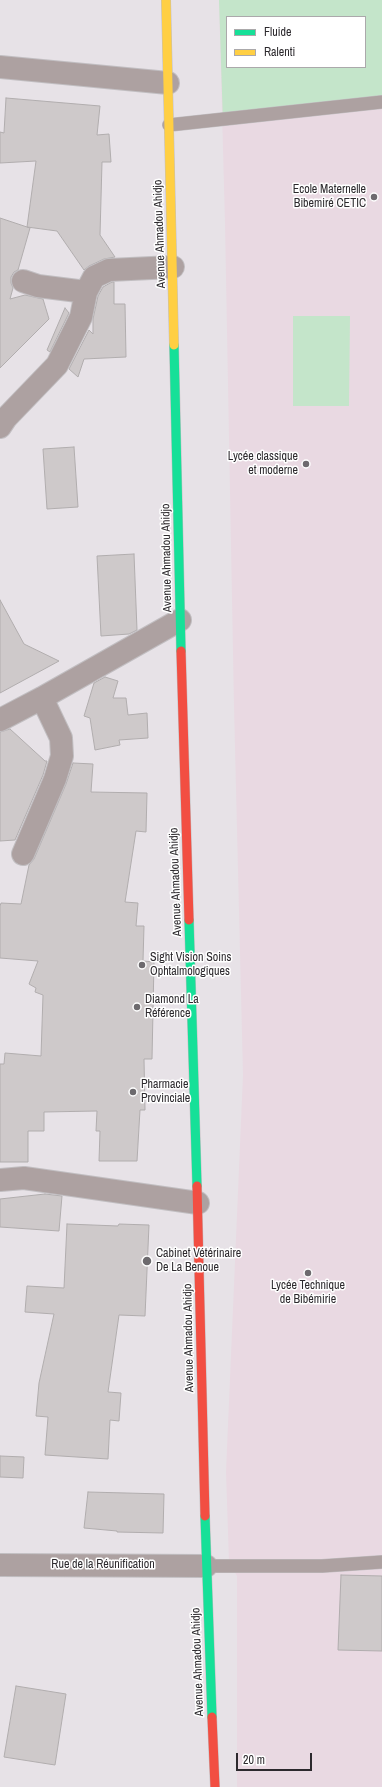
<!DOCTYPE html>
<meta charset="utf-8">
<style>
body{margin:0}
#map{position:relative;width:382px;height:1787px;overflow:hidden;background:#e7e2e7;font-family:"Archivo Narrow",sans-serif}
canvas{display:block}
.legend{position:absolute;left:226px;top:16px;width:140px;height:52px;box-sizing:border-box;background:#fff;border:1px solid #aba9ab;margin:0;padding:5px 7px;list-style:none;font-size:12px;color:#2c292d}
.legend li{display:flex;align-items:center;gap:8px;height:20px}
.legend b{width:20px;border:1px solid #aba9ab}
.scale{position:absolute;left:236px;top:1753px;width:76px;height:18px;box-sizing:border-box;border:2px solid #2c292d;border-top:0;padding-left:5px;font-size:12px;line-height:14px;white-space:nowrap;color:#2c292d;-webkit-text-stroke:3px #fff;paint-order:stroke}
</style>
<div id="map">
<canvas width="382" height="1787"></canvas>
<ul class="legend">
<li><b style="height:5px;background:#16e098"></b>Fluide</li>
<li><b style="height:5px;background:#ffcf43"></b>Ralenti</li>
</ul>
<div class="scale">20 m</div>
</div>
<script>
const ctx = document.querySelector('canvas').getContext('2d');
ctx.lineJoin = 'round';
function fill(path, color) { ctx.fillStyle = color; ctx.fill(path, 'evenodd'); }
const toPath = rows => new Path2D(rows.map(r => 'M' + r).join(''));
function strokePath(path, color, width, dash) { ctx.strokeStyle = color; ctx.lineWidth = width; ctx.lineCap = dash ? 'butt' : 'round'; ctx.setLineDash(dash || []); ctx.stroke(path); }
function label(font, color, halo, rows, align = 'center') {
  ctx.font = font + ' "Archivo Narrow",sans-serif'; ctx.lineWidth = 3; ctx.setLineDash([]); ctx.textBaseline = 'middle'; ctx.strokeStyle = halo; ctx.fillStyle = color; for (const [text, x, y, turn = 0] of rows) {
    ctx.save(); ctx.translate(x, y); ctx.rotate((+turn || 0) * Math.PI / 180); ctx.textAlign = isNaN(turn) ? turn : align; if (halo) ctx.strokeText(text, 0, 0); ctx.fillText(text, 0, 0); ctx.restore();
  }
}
fill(toPath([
 [219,0,382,0,382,1787,237,1787,237,1576,229,1562,226,1472,243,1075,234,706,225,223],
 [227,17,365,17,365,67,227,67]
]), '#e9d9e2');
fill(toPath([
 [219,0,382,0,382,105,223,124],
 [227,17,365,17,365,67,227,67],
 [293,316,350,316,349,406,293,406]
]), '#c4e5ca');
const building = toPath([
 [6,98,100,106,97,135,109,134,111,162,102,162,100,235,115,257,104,259,89,266,84,270,57,231,27,227,30,228,18,270,14,272,11,277,11,283,13,288,10,299,25,295,43,299,49,319,0,368,0,218,27,227,36,161,0,163,0,132,4,133,6,98],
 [112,282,114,282,114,304,125,304,126,357,84,359,78,377,69,369,89,330,93,334,93,319,98,296,103,287,112,282],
 [65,308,69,313,50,352,47,350,65,308],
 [74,447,78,507,47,509,43,449,74,447],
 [134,554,137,630,129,634,101,636,97,556,134,554],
 [0,600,24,644,59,661,0,693,0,600],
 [105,677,118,681,113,698,126,698,128,715,147,713,148,738,119,740,120,745,95,750,90,718,84,716,94,683,105,677],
 [10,729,45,761,47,761,43,775,15,840,0,841,0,732,10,729],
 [73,763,93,764,91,792,147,793,146,832,136,831,125,902,138,903,136,926,144,926,143,961,154,962,152,1059,144,1059,145,1110,140,1110,137,1161,99,1161,100,1131,96,1131,97,1111,44,1112,44,1131,28,1131,28,1162,0,1162,0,1064,4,1064,5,1053,41,1056,43,995,35,992,36,988,29,984,38,961,0,958,0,906,1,903,21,904,29,865,34,859,66,784,73,763],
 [45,1194,62,1196,59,1231,0,1227,0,1199,45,1194],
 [67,1224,118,1226,119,1224,149,1225,145,1316,119,1315,108,1392,121,1393,119,1421,110,1420,108,1459,45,1455,48,1417,36,1416,39,1383,54,1314,25,1312,27,1286,64,1288,67,1224],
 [0,1456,24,1457,23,1478,0,1477,0,1456],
 [88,1492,164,1494,163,1533,117,1532,117,1531,84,1528,88,1492],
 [341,1575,382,1576,382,1651,338,1650,341,1575],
 [16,1686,66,1694,55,1765,4,1757,16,1686]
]);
fill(building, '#cec9ca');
strokePath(building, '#b1adae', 1);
const lane = toPath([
 [169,125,382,102],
 [206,1566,322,1566,382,1562]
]);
const street = toPath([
 [0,67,168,83],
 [23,281,38,286,86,292],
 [0,427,6,418,57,365,81,317,86,292,94,277,109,270,173,267],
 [0,720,42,698,180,620],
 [23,854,55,779,62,756,61,738,42,698],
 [0,1180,24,1178,198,1203],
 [0,1565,206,1566]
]);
const fast = toPath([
 [174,345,181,651],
 [189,920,197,1186],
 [205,1516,212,1717]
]);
const slow = toPath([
 [166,0,174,345]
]);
const jam = toPath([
 [181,651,189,920],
 [197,1186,205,1516],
 [212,1717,215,1787]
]);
strokePath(lane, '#c1bec1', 14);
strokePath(street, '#c1bec1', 24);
strokePath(fast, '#c1bec1', 10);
strokePath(slow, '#c1bec1', 10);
strokePath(jam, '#c1bec1', 10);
strokePath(lane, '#ada1a1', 13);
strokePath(street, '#ada1a1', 22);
strokePath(fast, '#16e098', 9);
strokePath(slow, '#ffcf43', 9);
strokePath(jam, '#f24e42', 9);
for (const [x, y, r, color] of [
 [374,197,4,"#6d6a6e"],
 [306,464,4,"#6d6a6e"],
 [142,965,4,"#6d6a6e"],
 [137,1007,4,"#6d6a6e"],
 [133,1092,4,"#6d6a6e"],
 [147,1261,5,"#6d6a6e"],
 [308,1273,4,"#6d6a6e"]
]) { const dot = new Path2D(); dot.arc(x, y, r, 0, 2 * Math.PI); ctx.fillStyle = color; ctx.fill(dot); strokePath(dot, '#fff', 1.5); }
label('12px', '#2c292d', '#fff', [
 ["Ecole Maternelle",366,190,"right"],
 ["Bibemiré CETIC",366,204,"right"],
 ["Lycée classique",298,457,"right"],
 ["et moderne",298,471,"right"],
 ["Sight Vision Soins",150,958],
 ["Ophtalmologiques",150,972],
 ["Diamond La",145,1000],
 ["Référence",145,1014],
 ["Pharmacie",141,1085],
 ["Provinciale",141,1099],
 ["Cabinet Vétérinaire",156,1254],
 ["De La Benoue",156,1268],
 ["Lycée Technique",308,1286,"center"],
 ["de Bibémirie",308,1300,"center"]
], 'left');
label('12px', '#2c292d', '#fff', [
 ["Avenue Ahmadou Ahidjo",160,234,-92],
 ["Avenue Ahmadou Ahidjo",167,558,-91],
 ["Avenue Ahmadou Ahidjo",176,882,-92],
 ["Avenue Ahmadou Ahidjo",189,1338,-91],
 ["Rue de la Réunification",103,1565],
 ["Avenue Ahmadou Ahidjo",198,1662,-92]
]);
</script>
